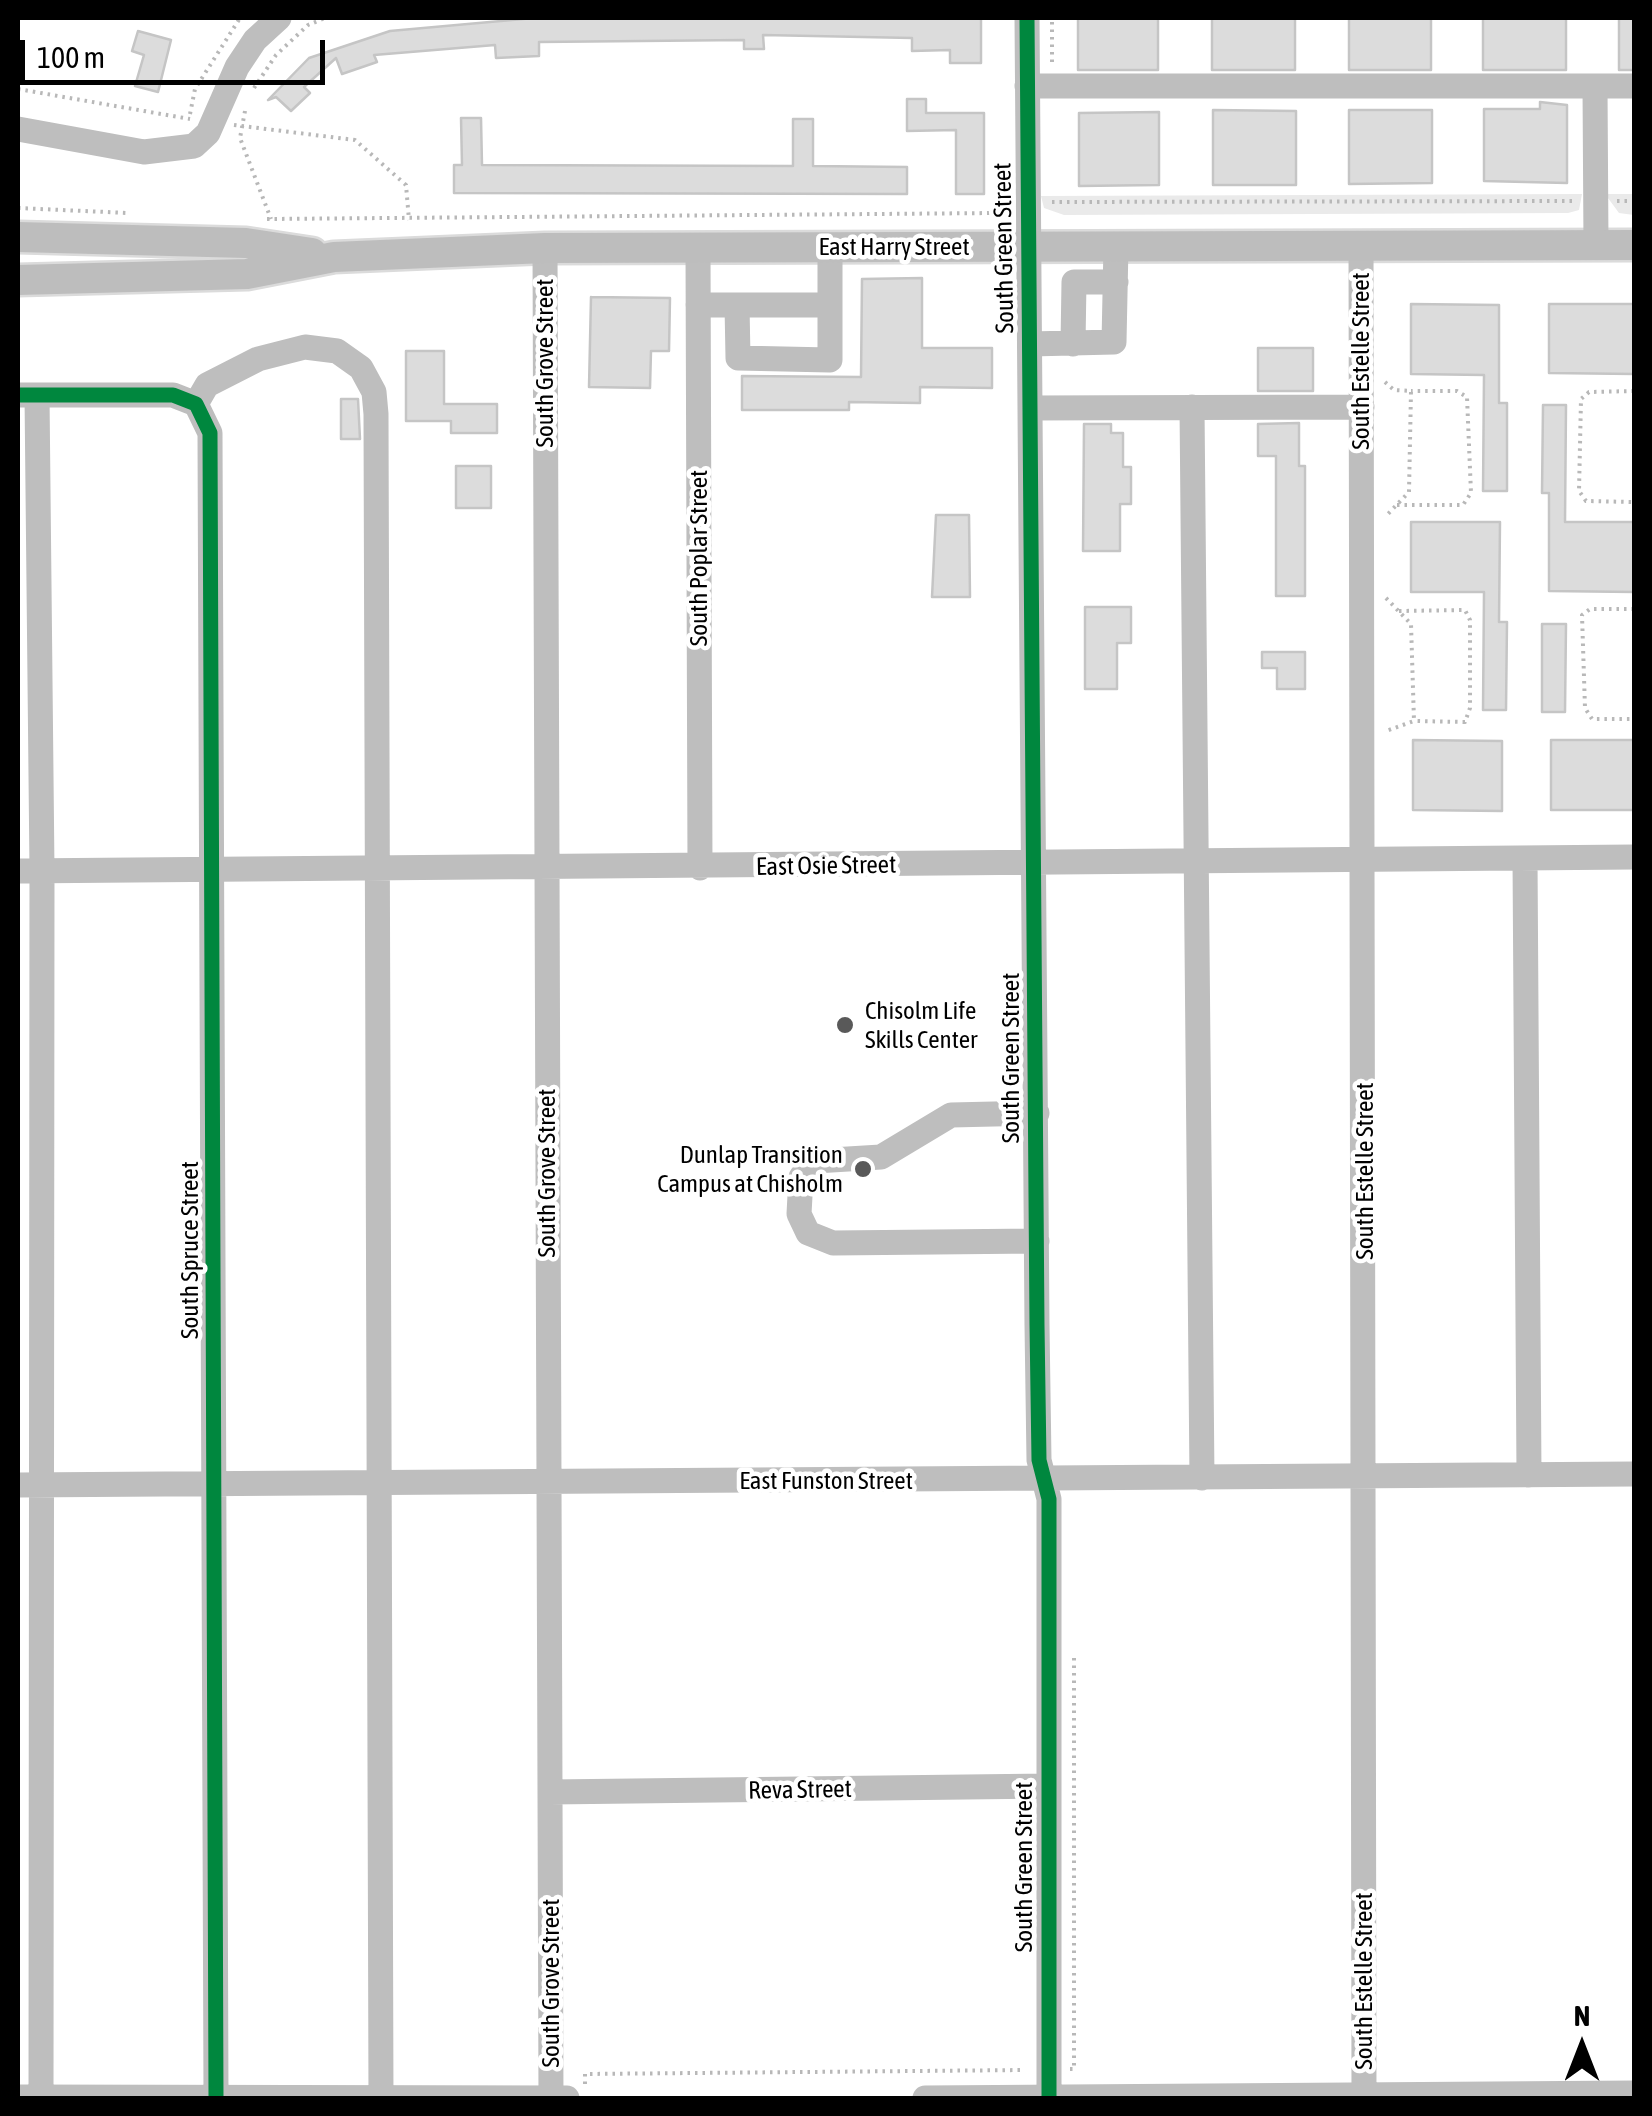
<!DOCTYPE html>
<html>
<head>
<meta charset="utf-8">
<style>
	body { margin:0 }
	#map { position:relative; width:1652px; height:2116px; overflow:hidden; background:#fff; font-family:"Asap Condensed",sans-serif }
	canvas { display:block }
	.frame { position:absolute; inset:0; border:20px solid #000; pointer-events:none }
	.north { position:absolute; left:1532px; top:1996px; width:100px; height:100px; -webkit-text-stroke:8px #fff; paint-order:stroke; rotate:0deg; font-size:28px; font-weight:700; line-height:40px; text-align:center; color:#000 }
	.north::after { content:''; display:block; margin:auto; width:35px; height:45px; background:#000; clip-path:polygon(50% 0,100% 100%,50% 72%,0 100%) }
	.scale { position:absolute; left:20px; top:40px; width:305px; height:45px; box-sizing:border-box; border:5px solid #000; border-top:0; padding-left:12px; font-size:30px; line-height:35px; white-space:nowrap; color:#000; -webkit-text-stroke:8px #fff; paint-order:stroke }
</style>
</head>
<body>
<div id="map">
<canvas width="1652" height="2116"></canvas>
<div class="frame"></div>
<div class="north">N</div>
<div class="scale">100 m</div>
</div>
<script>
const ctx = document.querySelector('canvas').getContext('2d');
ctx.lineJoin = 'round';
function paint(path, color) { ctx.fillStyle = color; ctx.fill(path, 'evenodd'); }
const toPath = rows => new Path2D(rows.map(r => 'M' + r).join(''));
function stroke(path, color, width, dash) { ctx.strokeStyle = color; ctx.lineWidth = width; ctx.lineCap = dash ? 'butt' : 'round'; ctx.setLineDash(dash || []); ctx.stroke(path); }
function label(font, color, halo, rows, align = 'center') {
  ctx.font = font + ' "Asap Condensed",sans-serif'; ctx.lineWidth = 9; ctx.setLineDash([]); ctx.textBaseline = 'middle'; ctx.strokeStyle = halo; ctx.fillStyle = color; for (const [text, x, y, turn = 0] of rows) {
    ctx.save(); ctx.translate(x, y); ctx.rotate((+turn || 0) * Math.PI / 180); ctx.textAlign = isNaN(turn) ? turn : align; if (halo) ctx.strokeText(text, 0, 0); ctx.fillText(text, 0, 0); ctx.restore();
  }
}
paint(toPath([
	[1582,194,1579,210,1568,213,1064,215,1044,208,1041,196],
	[1605,194,1634,194,1634,215,1619,213]
]), '#eaeaea');
const building = toPath([
	[534,18,981,18,981,63,950,63,950,50,912,51,912,38,763,35,764,49,744,49,744,40,539,42,539,56,496,58,495,45,374,55,377,62,342,74,336,58,304,87,310,93,291,111,276,97,268,100,309,58,390,31,534,18],
	[1078,18,1158,18,1158,70,1078,70,1078,18],
	[1212,18,1295,18,1295,70,1212,70,1212,18],
	[1349,18,1431,18,1431,70,1349,70,1349,18],
	[1483,18,1566,18,1566,70,1483,70,1483,18],
	[1619,18,1634,18,1634,70,1619,70,1619,18],
	[138,31,171,40,158,92,135,86,144,55,132,51,138,31],
	[907,99,926,99,926,113,984,113,984,194,956,194,956,130,907,131,907,99],
	[1540,102,1567,105,1567,183,1484,181,1484,109,1540,109,1540,102],
	[1213,110,1296,111,1296,185,1213,185,1213,110],
	[1349,110,1432,110,1432,183,1349,184,1349,110],
	[1159,112,1159,185,1079,186,1079,113,1159,112],
	[461,118,481,118,482,165,793,166,793,119,813,119,813,166,907,167,907,194,454,193,454,165,462,165,461,118],
	[922,278,922,348,992,348,992,388,920,387,920,403,849,402,849,410,742,410,742,376,861,377,862,279,922,278],
	[591,297,670,298,669,351,651,351,650,388,589,387,591,297],
	[1411,304,1499,305,1499,403,1507,403,1507,491,1483,491,1484,375,1411,374,1411,304],
	[1549,304,1634,304,1634,374,1549,373,1549,304],
	[1258,348,1313,348,1313,391,1258,391,1258,348],
	[406,351,444,351,444,404,497,404,497,433,451,433,451,421,406,421,406,351],
	[341,399,358,399,360,439,341,439,341,399],
	[1543,405,1566,405,1565,522,1634,522,1634,592,1549,591,1549,493,1542,493,1543,405],
	[1299,423,1299,466,1305,466,1305,596,1276,596,1276,456,1258,456,1258,424,1299,423],
	[1084,424,1111,424,1111,433,1123,433,1123,467,1131,467,1131,504,1120,504,1120,551,1083,551,1084,424],
	[456,466,491,466,491,508,456,508,456,466],
	[936,515,969,515,970,597,932,597,936,515],
	[1411,522,1500,522,1499,622,1507,622,1506,710,1483,710,1484,592,1411,592,1411,522],
	[1085,607,1131,607,1131,643,1117,643,1117,689,1085,689,1085,607],
	[1542,624,1566,624,1565,712,1542,712,1542,624],
	[1262,652,1305,652,1305,689,1277,689,1277,668,1262,668,1262,652],
	[1413,740,1502,741,1502,811,1413,810,1413,740],
	[1551,740,1634,740,1634,810,1551,810,1551,740]
]);
paint(building, '#dcdcdc');
stroke(building, '#c5c5c5', 2.5);
const major = toPath([
	[18,237,246,243,312,253],
	[18,280,247,274,334,257,545,248,1634,245]
]);
stroke(major, '#dbdbdb', 35);
stroke(toPath([
	[1052,62,1052,18],
	[254,88,276,55,308,25,325,18],
	[18,89,190,119],
	[245,111,240,138,271,219],
	[190,114,195,89,240,18],
	[234,125,355,140,406,185,409,220],
	[1617,201,1634,201],
	[1052,202,1572,201],
	[18,208,128,213],
	[267,219,997,213,998,202,1007,202],
	[1385,382,1394,390,1411,391,1409,492,1385,517],
	[1634,391,1589,392,1581,399,1579,491,1586,501,1634,502],
	[1397,505,1463,505,1471,493,1467,397,1457,391,1411,391],
	[1386,598,1411,624,1414,721,1386,731],
	[1634,609,1590,609,1582,615,1585,708,1592,719,1634,719],
	[1399,611,1465,610,1470,620,1470,708,1465,722,1414,721],
	[1070,2069,1074,2069,1074,1653],
	[585,2084,585,2074,1025,2070]
]), '#b8b8b8', 4, [2.5, 5]);
stroke(toPath([
	[1027,18,1037,1325,1039,1460,1049,1499,1049,2097],
	[1027,86,1634,86],
	[1595,87,1596,245],
	[18,129,144,152,194,146,208,133,237,67,255,40,279,18],
	[1361,244,1364,2098],
	[545,248,551,2098],
	[830,248,830,305],
	[698,249,700,868],
	[698,305,830,305,830,360,738,358,737,305],
	[1030,344,1114,342,1116,246],
	[1073,344,1074,282,1116,282],
	[18,395,173,395,196,404],
	[37,395,42,870,41,2098],
	[196,404,207,385,258,359,305,347,337,351,361,368,374,392,376,414,381,2098],
	[196,404,210,433,216,2098],
	[1192,407,1202,1478],
	[1031,408,1362,407],
	[1525,858,1529,1475],
	[18,871,1634,857],
	[1037,1113,951,1115,881,1157,815,1161,801,1177,799,1214,808,1233,833,1243,1037,1241],
	[18,1485,1634,1474],
	[550,1792,1049,1786],
	[18,2097,567,2098],
	[925,2098,1634,2093]
]), '#bebebe', 25);
stroke(major, '#bdbdbd', 30);
stroke(toPath([
	[1027,18,1037,1325,1039,1460,1049,1499,1049,2097],
	[18,395,173,395,196,404,210,433,216,2098]
]), '#00873e', 15);
for (const [x, y, r, color] of [
	[845,1025,10,"#595959"],
	[863,1169,10,"#595959"]
]) { const dot = new Path2D(); dot.arc(x, y, r, 0, 2 * Math.PI); ctx.fillStyle = color; ctx.fill(dot); stroke(dot, '#fff', 4); }
label('25px', '#000', '#fff', [
	["East Harry Street",894,247],
	["South Green Street",1004,248,-91],
	["South Estelle Street",1361,361,-90],
	["South Grove Street",545,363,-90],
	["South Poplar Street",699,558,-90],
	["East Osie Street",826,866,-1],
	["South Green Street",1011,1058,-90],
	["South Estelle Street",1365,1171,-90],
	["South Grove Street",547,1173,-90],
	["South Spruce Street",190,1250,-90],
	["East Funston Street",826,1481],
	["Reva Street",800,1790,-1],
	["South Green Street",1024,1867,-90],
	["South Estelle Street",1364,1981,-90],
	["South Grove Street",551,1983,-90]
]);
label('25px', '#000', '#fff', [
	["Chisolm Life",865,1011],
	["Skills Center",865,1040],
	["Dunlap Transition",843,1155,"right"],
	["Campus at Chisholm",843,1184,"right"]
], 'left');
</script>
</body>
</html>
